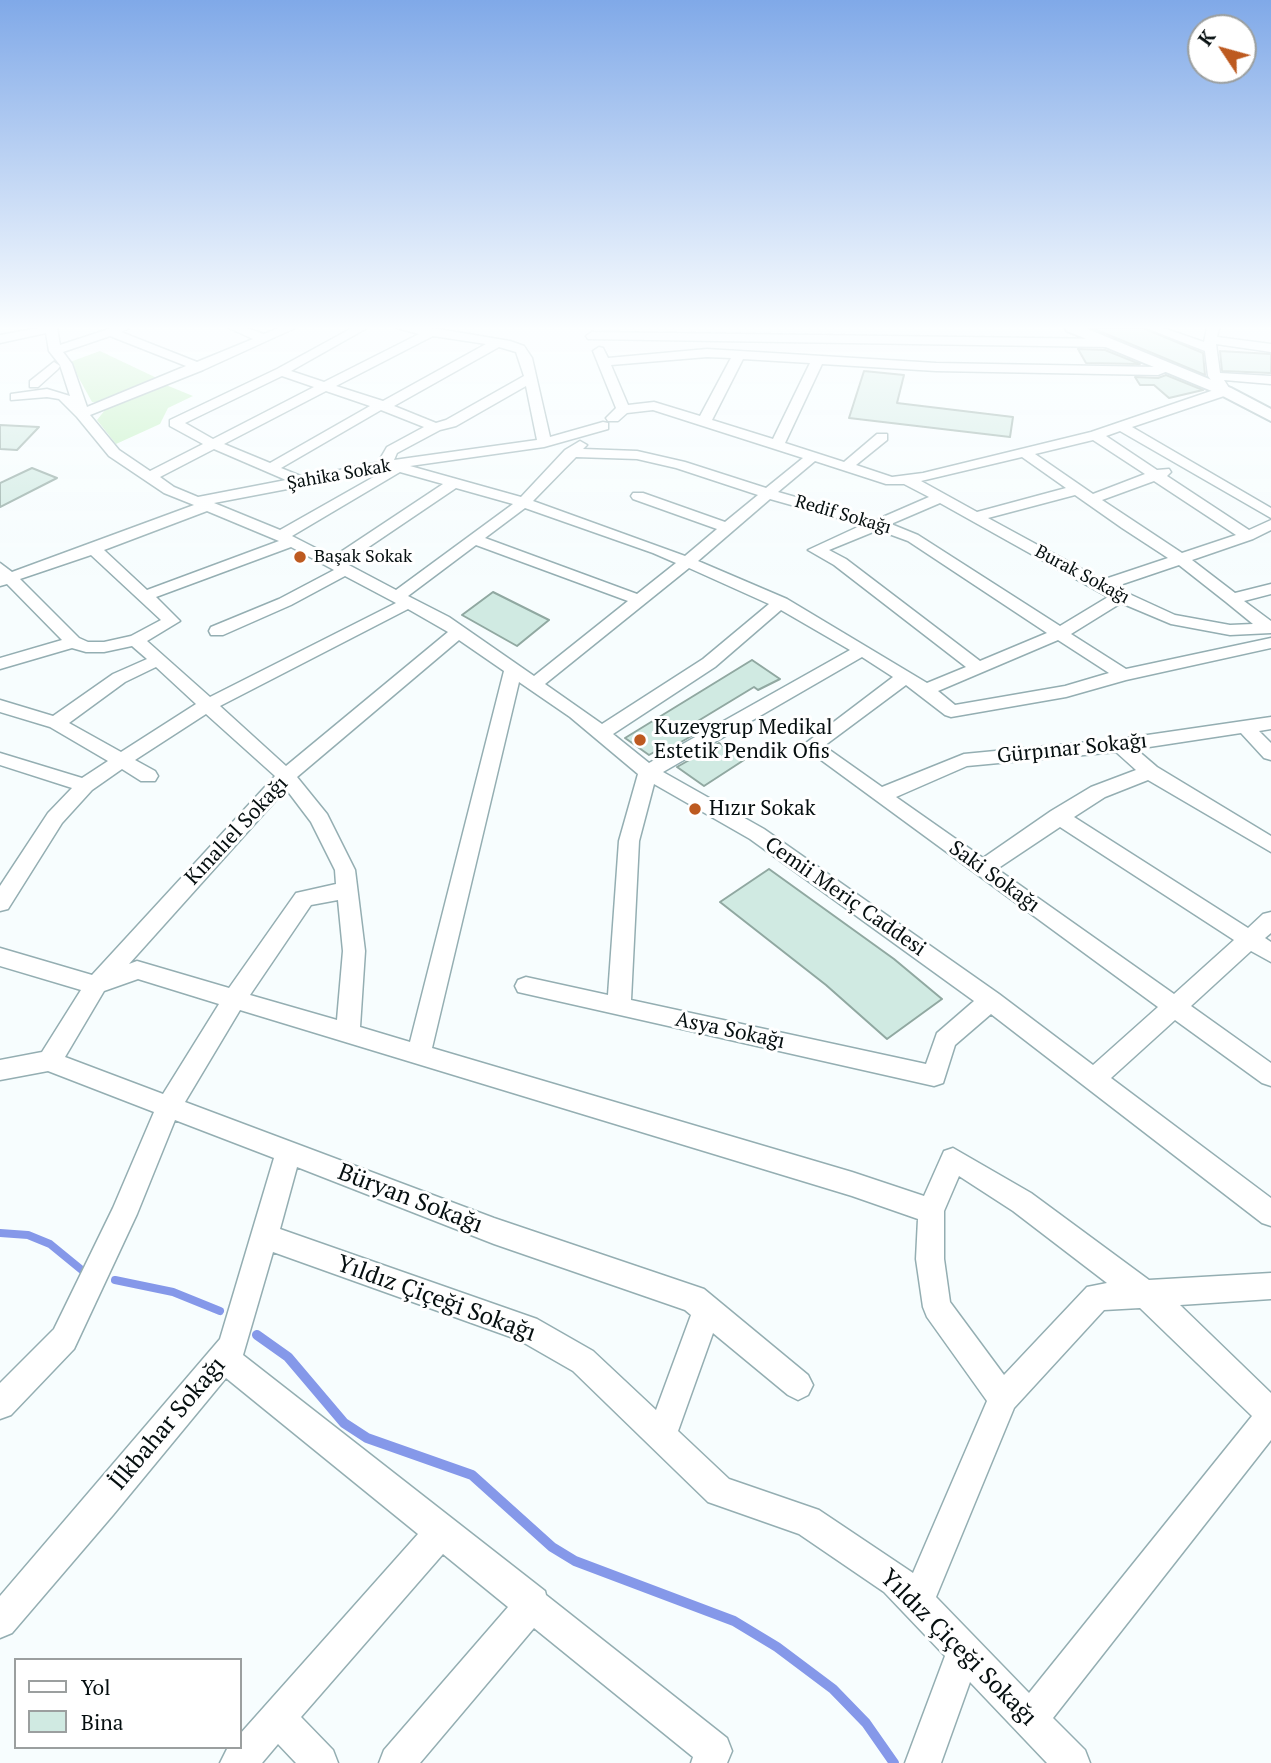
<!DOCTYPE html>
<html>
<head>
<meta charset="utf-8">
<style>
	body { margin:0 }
	#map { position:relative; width:1271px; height:1763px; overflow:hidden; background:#f7fdfe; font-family:"PT Serif",serif }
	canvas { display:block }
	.legend { position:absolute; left:14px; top:1658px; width:228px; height:91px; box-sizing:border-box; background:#fff; border:2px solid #9b9f9f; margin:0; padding:9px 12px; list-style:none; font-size:21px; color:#060f10 }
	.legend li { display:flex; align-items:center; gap:14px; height:35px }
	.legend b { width:35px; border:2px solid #9b9f9f }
	.north { position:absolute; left:1187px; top:14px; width:70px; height:70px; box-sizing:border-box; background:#fff; border:2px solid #9b9f9f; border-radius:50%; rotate:306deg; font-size:19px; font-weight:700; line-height:28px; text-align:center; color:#060f10 }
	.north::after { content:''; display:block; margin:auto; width:24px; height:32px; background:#bd5a20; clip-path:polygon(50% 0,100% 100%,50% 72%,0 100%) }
</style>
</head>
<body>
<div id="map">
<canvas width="1271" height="1763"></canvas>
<ul class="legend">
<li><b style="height:9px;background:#fff"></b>Yol</li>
<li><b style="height:19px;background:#d0eae2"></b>Bina</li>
</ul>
<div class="north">K</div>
</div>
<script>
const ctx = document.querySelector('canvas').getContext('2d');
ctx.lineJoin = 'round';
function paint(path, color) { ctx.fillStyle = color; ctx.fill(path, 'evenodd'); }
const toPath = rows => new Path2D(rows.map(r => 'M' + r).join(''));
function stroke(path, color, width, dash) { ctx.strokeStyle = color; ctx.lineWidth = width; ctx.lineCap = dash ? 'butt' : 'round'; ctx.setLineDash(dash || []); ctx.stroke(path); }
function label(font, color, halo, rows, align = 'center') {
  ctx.font = font + ' "PT Serif",serif'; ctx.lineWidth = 6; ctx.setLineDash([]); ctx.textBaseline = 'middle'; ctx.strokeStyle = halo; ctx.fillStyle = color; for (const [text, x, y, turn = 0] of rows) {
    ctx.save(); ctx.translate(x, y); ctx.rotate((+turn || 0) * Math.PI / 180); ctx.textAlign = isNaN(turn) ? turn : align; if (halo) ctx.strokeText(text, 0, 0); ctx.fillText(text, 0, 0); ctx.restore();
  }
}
paint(toPath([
	[100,351,159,379,99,402,92,402,70,362],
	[166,385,193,396,168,408,160,424,116,444,97,420,105,410]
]), '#bff0bd');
stroke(toPath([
	[0,1233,28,1235,50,1244,83,1271],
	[115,1280,173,1292,220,1311]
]), '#8598e9', 8);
stroke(toPath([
	[257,1335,288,1357,344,1423,367,1438,472,1475,552,1547,575,1561,734,1621,777,1647,833,1689,866,1723,894,1763]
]), '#8598e9', 10);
const building = toPath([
	[1092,328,1143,328,1203,353,1205,375,1092,328],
	[1078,349,1105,350,1140,364,1086,363,1078,349],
	[1220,351,1271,354,1271,373,1222,371,1220,351],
	[864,371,904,375,897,403,1013,417,1010,437,849,418,864,371],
	[1166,375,1203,390,1169,398,1154,385,1140,385,1135,377,1158,378,1166,375],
	[0,425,39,427,17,450,0,449,0,425],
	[32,468,57,478,0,507,0,483,32,468],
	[493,592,549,620,517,646,462,615,493,592],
	[752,660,780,679,758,690,754,687,693,724,702,730,660,754,656,751,649,755,625,738,752,660],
	[719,743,744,760,704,786,677,767,719,743],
	[769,869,894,959,942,999,887,1039,826,985,720,902,769,869]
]);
paint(building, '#d0eae2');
stroke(building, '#90a8a1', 2);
const minor = toPath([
	[39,328,57,328,60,345,112,328,129,328,121,332,197,362,253,339,229,328,246,328,264,334,279,328,295,328,203,370,90,415,119,450,150,471,203,444,170,426,170,420,277,369,352,328,367,328,291,371,324,382,419,334,397,328,432,328,510,341,524,346,532,358,550,437,603,422,608,423,608,429,544,447,410,466,521,497,565,450,580,441,587,445,583,449,637,451,685,462,766,488,803,458,653,410,627,413,618,421,608,421,606,418,616,408,593,351,599,347,603,348,608,358,707,349,936,363,1158,367,1169,364,1175,368,1158,375,936,371,822,364,785,443,844,462,877,434,887,434,887,440,856,465,892,477,923,473,1091,432,1217,389,1208,376,1205,351,1146,328,1163,328,1204,342,1207,328,1219,328,1217,337,1271,344,1271,352,1216,344,1220,373,1271,376,1271,384,1224,380,1231,391,1230,394,1132,427,1271,508,1271,518,1120,431,1106,436,1157,470,1169,469,1171,472,1167,476,1249,530,1271,520,1271,530,1253,539,1192,560,1235,593,1271,584,1271,594,1244,601,1271,621,1271,633,1230,635,1171,624,1121,603,1071,634,1126,669,1271,638,1271,648,1126,680,1066,697,951,717,945,715,906,685,824,746,882,787,964,754,1120,739,1271,717,1271,729,1259,731,1271,743,1271,760,1264,758,1241,733,1136,749,1157,767,1271,836,1271,852,1148,780,1105,797,1074,817,1248,928,1263,914,1271,912,1271,933,1265,938,1271,942,1271,962,1251,951,1191,1006,1271,1063,1271,1086,1262,1083,1175,1020,1111,1078,1271,1198,1271,1226,1262,1223,991,1014,955,1045,943,1083,934,1086,518,992,515,986,518,980,526,977,608,995,619,841,638,774,570,717,519,682,432,1048,852,1172,924,1196,944,1151,953,1148,1031,1193,1149,1280,1271,1273,1271,1299,1180,1305,1271,1393,1271,1440,1053,1718,1085,1750,1090,1763,1047,1763,970,1682,941,1763,905,1763,945,1656,884,1592,799,1534,708,1502,573,1371,519,1340,273,1252,243,1355,545,1591,546,1595,727,1738,732,1751,727,1763,691,1763,693,1757,534,1628,420,1763,379,1763,384,1750,508,1607,443,1554,301,1717,333,1750,338,1763,296,1763,278,1744,262,1763,220,1763,228,1747,240,1747,240,1734,418,1534,226,1378,113,1515,12,1633,0,1638,0,1596,220,1339,274,1158,175,1120,137,1214,74,1349,11,1415,0,1419,0,1383,54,1329,113,1208,154,1112,48,1071,0,1080,0,1060,42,1052,81,990,0,966,0,948,92,975,275,776,206,714,135,760,155,771,158,776,155,781,141,781,122,769,92,790,62,823,8,909,0,911,0,886,48,813,72,788,0,765,0,753,82,778,108,761,50,727,0,712,0,700,53,716,113,674,147,659,132,646,104,652,86,652,72,648,0,669,0,658,62,640,7,584,0,586,0,563,12,572,194,505,164,493,109,456,77,417,59,399,47,397,11,400,11,394,47,389,70,396,60,365,49,351,46,333,0,343,0,335,39,328],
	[110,336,186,366,87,407,72,364,63,352,110,336],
	[433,336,486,344,383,401,336,386,433,336],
	[499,347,516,352,524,376,446,420,436,423,394,406,499,347],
	[707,357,731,358,700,416,654,402,628,405,611,365,707,357],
	[743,359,810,363,773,439,712,420,743,359],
	[282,376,314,387,213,439,185,423,282,376],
	[526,386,537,440,394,460,397,453,440,430,456,426,526,386],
	[326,391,370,406,270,463,224,444,326,391],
	[381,410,424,427,387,447,380,459,381,462,303,477,281,468,381,410],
	[1093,440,1145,474,1093,494,1035,454,1093,440],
	[214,449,286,480,198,497,174,487,160,477,214,449],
	[576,457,637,459,676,468,758,495,725,522,643,493,633,493,631,496,633,499,717,529,685,556,533,501,576,457],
	[1022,457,1066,488,977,512,921,481,1022,457],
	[815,461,886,484,904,484,929,497,876,520,778,492,815,461],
	[386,470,280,530,214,503,303,486,386,470],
	[400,472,443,484,333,557,292,536,400,472],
	[1154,481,1236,535,1182,553,1102,500,1154,481],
	[456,488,513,504,396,590,345,563,456,488],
	[1075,495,1122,528,1168,558,1102,580,988,518,1075,495],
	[770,499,862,525,808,550,834,565,966,667,927,683,787,599,698,561,770,499],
	[940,503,1108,597,1060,626,918,535,891,524,940,503],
	[525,508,653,553,676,563,637,594,485,538,525,508],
	[207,511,279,541,147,590,104,550,207,511],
	[878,530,908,541,1047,633,980,661,846,559,829,550,878,530],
	[476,545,628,601,534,676,449,617,408,596,476,545],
	[291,547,334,570,279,599,211,627,209,631,211,635,223,635,291,605,345,576,396,603,210,697,147,641,180,621,156,597,291,547],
	[91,555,161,620,131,636,104,642,88,642,79,638,20,579,91,555],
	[1179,565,1226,602,1253,624,1230,625,1175,615,1114,587,1179,565],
	[689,568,769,604,703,659,602,724,545,684,689,568],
	[408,609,448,632,286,766,220,706,408,609],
	[781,610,850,650,649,763,613,734,715,667,781,610],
	[459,640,504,671,410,1042,360,1027,365,951,355,870,327,814,297,777,459,640],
	[1058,640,1109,673,1065,686,955,705,938,691,1058,640],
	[862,657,893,677,802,746,1158,1007,1093,1065,999,994,764,829,663,772,862,657],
	[156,667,196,704,121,752,69,723,125,682,156,667],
	[1116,752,1136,770,1091,787,1051,811,983,858,896,797,967,766,1116,752],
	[654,784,750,839,974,1001,937,1033,926,1064,631,1000,639,841,654,784],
	[286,789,311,822,335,870,336,884,296,893,229,988,137,961,129,964,286,789],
	[1060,827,1234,940,1174,994,997,869,1060,827],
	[338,900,343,951,337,1020,250,995,311,905,338,900],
	[138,979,219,1004,163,1094,65,1057,104,991,138,979],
	[240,1010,852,1196,918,1219,916,1259,923,1307,927,1317,987,1401,913,1573,819,1510,729,1479,678,1431,713,1333,788,1395,798,1400,808,1395,813,1385,808,1375,704,1289,494,1218,185,1102,240,1010],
	[297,1167,494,1244,685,1310,691,1315,656,1410,593,1351,537,1319,280,1229,297,1167],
	[959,1176,1013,1211,1107,1283,1087,1287,1004,1375,950,1302,944,1259,944,1211,959,1176],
	[1140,1308,1252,1416,1029,1693,936,1597,1014,1408,1104,1310,1140,1308],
	[592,332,1109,339,1115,343,1109,347,588,339,586,336,592,332],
	[54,362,60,366,58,369,38,387,30,387,30,381,54,362]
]);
const major = toPath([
	[1065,328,1085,328,1231,388,1271,409,1271,421,1219,394,1067,331,1065,328]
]);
stroke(minor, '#94aeb2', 3);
stroke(major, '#94aeb2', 4);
paint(minor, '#fff');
paint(major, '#fff');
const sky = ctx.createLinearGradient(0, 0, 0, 575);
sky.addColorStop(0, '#80a9e8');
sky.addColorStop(0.57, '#fbfeff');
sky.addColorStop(1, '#fbfeff00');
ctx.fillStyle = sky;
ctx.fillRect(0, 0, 1271, 575);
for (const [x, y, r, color] of [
	[300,557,7,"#bd5a20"],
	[640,740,7,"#bd5a20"],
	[695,809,7,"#bd5a20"]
]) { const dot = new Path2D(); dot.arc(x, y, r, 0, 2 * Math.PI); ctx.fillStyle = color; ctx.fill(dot); stroke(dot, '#fff', 2.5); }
label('18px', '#060f10', '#fff', [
	["Şahika Sokak",339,475,-10],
	["Redif Sokağı",843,515,16],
	["Burak Sokağı",1082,575,28]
]);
label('18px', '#060f10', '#fff', [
	["Başak Sokak",314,557]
], 'left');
label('21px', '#060f10', '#fff', [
	["Kuzeygrup Medikal",654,728],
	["Estetik Pendik Ofis",654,752],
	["Hızır Sokak",709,809]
], 'left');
label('21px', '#060f10', '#fff', [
	["Gürpınar Sokağı",1072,749,-6],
	["Kınalıel Sokağı",237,831,-47],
	["Saki Sokağı",994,877,36],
	["Cemii Meriç Caddesi",845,897,35],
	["Asya Sokağı",730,1031,12]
]);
label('24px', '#060f10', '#fff', [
	["Büryan Sokağı",410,1199,21],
	["Yıldız Çiçeği Sokağı",436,1299,20],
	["İlkbahar Sokağı",168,1424,-50],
	["Yıldız Çiçeği Sokağı",958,1648,45]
]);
</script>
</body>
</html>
